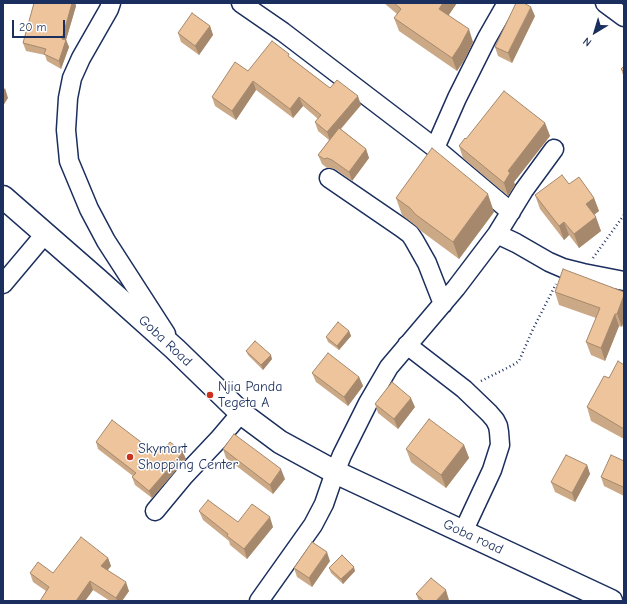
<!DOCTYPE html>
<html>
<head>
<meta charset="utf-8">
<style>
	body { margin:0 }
	#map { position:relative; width:627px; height:604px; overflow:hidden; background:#fff; font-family:"Comic Neue",sans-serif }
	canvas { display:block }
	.frame { position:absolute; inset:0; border:4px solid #1b2f5e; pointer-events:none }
	.north { position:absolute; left:575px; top:12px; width:40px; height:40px; -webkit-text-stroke:3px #fff; paint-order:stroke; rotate:218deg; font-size:11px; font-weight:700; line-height:16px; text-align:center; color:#1b2f5e }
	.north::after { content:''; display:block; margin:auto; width:14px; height:18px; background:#1b2f5e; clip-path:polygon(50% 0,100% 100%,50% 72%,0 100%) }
	.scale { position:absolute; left:12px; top:20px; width:53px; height:18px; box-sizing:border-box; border:2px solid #1b2f5e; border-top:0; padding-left:5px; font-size:12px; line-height:14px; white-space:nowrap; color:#1b2f5e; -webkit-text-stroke:3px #fff; paint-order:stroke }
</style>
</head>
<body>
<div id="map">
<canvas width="627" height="604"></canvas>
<div class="frame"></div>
<div class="north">N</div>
<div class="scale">20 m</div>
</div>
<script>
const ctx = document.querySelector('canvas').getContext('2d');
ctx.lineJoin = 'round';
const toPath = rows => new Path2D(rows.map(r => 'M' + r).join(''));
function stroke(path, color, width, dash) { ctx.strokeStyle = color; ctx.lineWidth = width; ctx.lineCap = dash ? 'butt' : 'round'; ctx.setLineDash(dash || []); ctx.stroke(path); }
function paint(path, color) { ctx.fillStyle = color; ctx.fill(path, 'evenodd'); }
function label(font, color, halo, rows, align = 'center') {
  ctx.font = font + ' "Comic Neue",sans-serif'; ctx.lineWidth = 3; ctx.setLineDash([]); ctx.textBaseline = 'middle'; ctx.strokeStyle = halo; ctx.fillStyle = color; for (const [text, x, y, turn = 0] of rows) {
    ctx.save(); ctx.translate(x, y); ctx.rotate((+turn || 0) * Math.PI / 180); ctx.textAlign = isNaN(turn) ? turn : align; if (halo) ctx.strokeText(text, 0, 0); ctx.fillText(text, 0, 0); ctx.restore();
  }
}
const minor = toPath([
	[111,3,109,9,81,58,72,78,68,98,66,130,69,161,89,209,106,241,166,334],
	[241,3,283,32,435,148,511,212],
	[605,3,624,17],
	[435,148,457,98,487,38,507,3],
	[329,178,402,228,410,234,414,240,427,263,443,304],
	[497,234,516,243,549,262,563,268,583,273,624,281],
	[3,284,45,234],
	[407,345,464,389,489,413,495,420,498,426,499,432,500,445,492,470,463,532],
	[155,511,184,476,218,440,241,413],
	[259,601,313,525,324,504,335,472,342,455,368,403,389,367,456,288,497,234,524,190,554,149]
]);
const secondary = toPath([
	[3,197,98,280,175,349,241,413,280,442,335,472,611,601]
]);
stroke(minor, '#1b2f5e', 21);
stroke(secondary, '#1b2f5e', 25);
stroke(toPath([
	[593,258,624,215],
	[481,381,513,365,519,361,533,329,556,284]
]), '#1b2f5e', 2.5, [1, 3]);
stroke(minor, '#fff', 18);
stroke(secondary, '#fff', 22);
paint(toPath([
	[34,3,75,3,76,6,66,40,69,47,61,69,47,61,45,55,26,51,23,43],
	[384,3,457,3,448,16,473,42,465,59,457,71,399,31,394,18,397,14],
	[535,16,512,63,498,56,495,47],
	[210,26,213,35,199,55,181,42,178,33],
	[290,57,330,88,361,105,341,129,366,149,369,158,352,181,335,169,330,168,327,168,322,164,318,155,329,140,318,131,315,122,318,119,303,106,293,118,256,90,236,120,215,106,212,97,248,71],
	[624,66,624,78,621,69],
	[545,123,550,136,514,182,515,185,508,196,463,158,459,146,466,139],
	[569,184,594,198,599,211,594,215,601,231,579,248,569,235,564,240,540,209,535,195],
	[396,198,494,212,459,259,421,231,416,226,402,215],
	[555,292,624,292,624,320,622,327,619,326,605,361,591,355,586,342,596,318,559,305],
	[349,331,351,336,339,350,328,342,326,337],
	[246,351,272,359,263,370,248,355],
	[624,365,624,439,591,421,587,407],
	[312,373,359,377,363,386,348,406,316,382],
	[375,404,415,407,398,429,378,413],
	[96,442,154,452,163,451,186,459,152,498,135,485,132,477,133,476,98,449],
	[464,445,469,458,446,488,411,462,406,449],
	[223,449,285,479,273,494,226,458],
	[624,461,624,496,604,486,601,477],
	[587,465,590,474,575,502,555,492,551,482],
	[199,511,238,522,273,527,247,559,230,545,229,541,203,520],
	[108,558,111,566,107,570,129,591,122,601,110,601,93,590,85,601,40,601,46,591,33,582,30,573,53,573],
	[330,561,312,587,297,577,294,568],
	[329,568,355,571,343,584,331,573],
	[416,594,449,600,448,601,419,601]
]), '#cca986');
paint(toPath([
	[72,3,75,3,76,6,66,40,69,47,61,69,59,61,62,39],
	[443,3,457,3,444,22,439,9],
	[531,7,535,16,512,63,508,53],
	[210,26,213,35,199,55,195,46],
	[469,29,473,42,465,59,457,71,452,58],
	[253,81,256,90,236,120,232,111],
	[5,88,8,98,3,106,3,91],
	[358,96,361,105,330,141,327,132],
	[299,97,303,106,293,118,290,109],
	[545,123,550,136,514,182,515,185,508,196,504,183,508,171],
	[366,149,369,158,352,181,349,172],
	[488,194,494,212,459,259,453,242],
	[594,198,599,211,591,217,586,204],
	[596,217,601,231,579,248,574,234],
	[564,222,569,235,564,240,559,226],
	[624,295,624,320,622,327,617,314],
	[615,314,619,326,605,361,601,348],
	[349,331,351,336,339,350,337,346],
	[271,355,272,359,263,370,261,365],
	[359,377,363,386,348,406,344,397],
	[411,398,415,407,398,429,394,419],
	[464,445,469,458,446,488,441,475],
	[183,452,186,459,152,498,149,491],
	[587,465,590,474,575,502,572,493],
	[281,469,285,479,273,494,270,485],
	[270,517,273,527,247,559,244,549],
	[327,552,330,561,312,587,309,578],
	[108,558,111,566,104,575,101,566],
	[354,567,355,571,343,584,341,579],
	[90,581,93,590,85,601,76,601],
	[126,582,129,591,122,601,117,601,116,598],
	[446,590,449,600,448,601,436,601]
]), '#a6896d');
const building = toPath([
	[34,3,72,3,62,39,66,40,59,61,44,54,46,49,23,43,34,3],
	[394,3,443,3,439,9,469,29,460,46,452,58,394,18,401,9,394,3],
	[516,3,524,3,531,7,508,53,495,47,516,3],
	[192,13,210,26,195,46,178,33,192,13],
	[272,41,289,54,288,56,330,88,337,80,358,96,327,132,315,122,321,115,299,97,290,109,253,81,232,111,212,97,235,62,248,71,272,41],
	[624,66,624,72,621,69,624,66],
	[504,91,545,123,508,171,510,173,504,183,459,146,465,138,466,139,504,91],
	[339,128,366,149,349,172,332,160,327,158,324,159,318,155,339,128],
	[432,148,488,194,453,242,415,214,410,208,396,198,432,148],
	[562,175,569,184,579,177,594,198,586,204,596,217,574,234,564,222,559,226,535,195,562,175],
	[563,269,624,292,624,295,617,314,615,314,601,348,586,342,600,308,555,292,563,269],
	[338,322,349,331,337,346,326,337,338,322],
	[255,341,271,355,261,365,246,351,255,341],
	[328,353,359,377,344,397,312,373,328,353],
	[618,361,624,365,624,429,587,407,604,376,609,378,618,361],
	[392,382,411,398,394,419,375,404,392,382],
	[429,419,464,445,441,475,406,449,429,419],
	[112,420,154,452,158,447,163,451,170,442,183,452,149,491,132,477,136,473,96,442,112,420],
	[234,434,281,469,270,485,223,449,234,434],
	[566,455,587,465,572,493,551,482,566,455],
	[611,455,624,461,624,485,623,487,601,477,611,455],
	[208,500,238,522,252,504,270,517,244,549,227,536,228,534,199,511,208,500],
	[81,537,108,558,101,566,126,582,116,598,90,581,76,601,40,601,49,587,30,573,38,562,53,573,81,537],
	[312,542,327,552,309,578,294,568,312,542],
	[342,555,354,567,341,579,329,568,342,555],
	[431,578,446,590,436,601,424,601,416,594,431,578]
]);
paint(building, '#edc49c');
stroke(building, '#a6896d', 1);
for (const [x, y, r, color] of [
	[210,395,4,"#c8321e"],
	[130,457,4,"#c8321e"]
]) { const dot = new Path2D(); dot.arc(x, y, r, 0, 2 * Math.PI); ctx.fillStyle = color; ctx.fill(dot); stroke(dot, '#fff', 1.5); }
label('14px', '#1b2f5e', '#fff', [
	["Goba Road",165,341,43],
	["Goba road",473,537,25]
]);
label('14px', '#1b2f5e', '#fff', [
	["Njia Panda",218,387],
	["Tegeta A",218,403],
	["Skymart",138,449],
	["Shopping Center",138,465]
], 'left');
</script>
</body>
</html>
